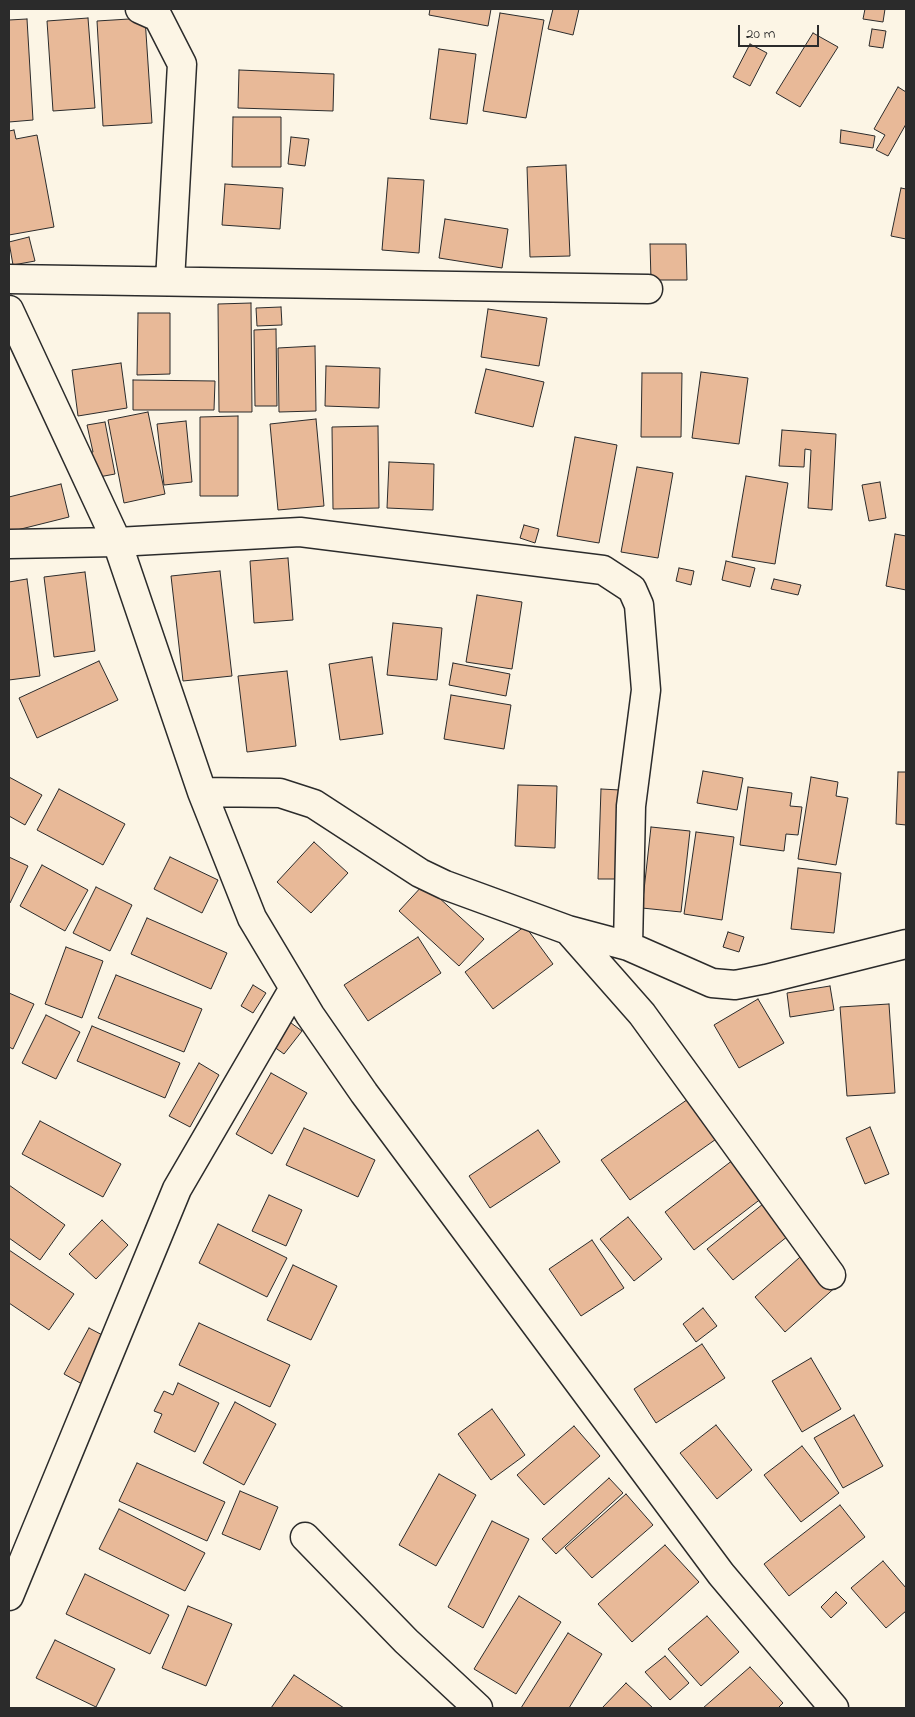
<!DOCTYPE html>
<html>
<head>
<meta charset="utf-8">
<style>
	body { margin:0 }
	#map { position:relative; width:915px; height:1717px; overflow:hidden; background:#fcf5e5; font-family:"Indie Flower",sans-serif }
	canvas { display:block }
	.frame { position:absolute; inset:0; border:10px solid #2b2b2b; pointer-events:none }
	.scale { position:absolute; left:738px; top:25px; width:81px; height:22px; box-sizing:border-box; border:2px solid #2b2b2b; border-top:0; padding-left:6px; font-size:15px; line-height:18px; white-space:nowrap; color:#2b2b2b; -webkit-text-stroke:4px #fcf5e5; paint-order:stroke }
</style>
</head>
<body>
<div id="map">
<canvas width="915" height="1717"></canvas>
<div class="frame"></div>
<div class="scale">20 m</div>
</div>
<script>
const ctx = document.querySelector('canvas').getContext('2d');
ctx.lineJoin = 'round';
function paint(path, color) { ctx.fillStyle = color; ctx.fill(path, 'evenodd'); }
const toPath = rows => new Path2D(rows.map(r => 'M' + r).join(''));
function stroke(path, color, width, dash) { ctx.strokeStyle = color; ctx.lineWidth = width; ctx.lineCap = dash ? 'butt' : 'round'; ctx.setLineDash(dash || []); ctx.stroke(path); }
const building = toPath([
	[430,9,491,9,488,26,429,15,430,9],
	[553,9,579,9,573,35,548,29,553,9],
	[865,9,885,9,883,22,863,19,865,9],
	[500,13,544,20,526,118,483,111,500,13],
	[88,18,95,108,53,111,47,21,88,18],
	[145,18,152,123,103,126,97,21,145,18],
	[27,19,33,120,9,122,9,20,27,19],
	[872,29,886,31,883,48,869,46,872,29],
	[813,33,838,47,800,107,776,93,813,33],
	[750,44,767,53,750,86,733,77,750,44],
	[439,49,476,54,467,124,430,119,439,49],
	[239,70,334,74,333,111,238,108,239,70],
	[898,87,906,92,906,124,888,156,876,150,885,135,874,129,898,87],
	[233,117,281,117,281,167,232,167,233,117],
	[14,130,16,139,37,135,54,227,9,235,9,131,14,130],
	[841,130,875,136,873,148,840,143,841,130],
	[291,137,309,139,305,166,288,164,291,137],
	[566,165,570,256,530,257,527,167,566,165],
	[388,178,424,180,419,253,382,250,388,178],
	[225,184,283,188,280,229,222,225,225,184],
	[901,188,906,189,906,239,891,236,901,188],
	[445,219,508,229,502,268,439,258,445,219],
	[29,237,35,261,13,265,9,242,29,237],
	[650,244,686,244,687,280,651,280,650,244],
	[251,303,252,412,219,412,218,304,251,303],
	[281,307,282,325,257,326,256,308,281,307],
	[488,309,547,318,539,366,481,357,488,309],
	[138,313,170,313,170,374,137,375,138,313],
	[276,329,277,406,255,406,254,330,276,329],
	[315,346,316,411,279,412,278,348,315,346],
	[121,363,127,408,78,416,72,370,121,363],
	[326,366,380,368,379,408,325,406,326,366],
	[486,369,544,382,533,427,475,413,486,369],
	[701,372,748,378,739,444,692,438,701,372],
	[642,373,682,373,681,437,641,437,642,373],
	[133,380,215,381,214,410,133,410,133,380],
	[148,412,165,494,124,503,108,420,148,412],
	[238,416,238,496,200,496,200,417,238,416],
	[316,419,324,506,278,510,270,424,316,419],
	[186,421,192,482,164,485,157,424,186,421],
	[105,422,115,474,88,479,84,454,93,452,87,425,105,422],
	[378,426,379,508,333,509,332,427,378,426],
	[782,430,836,434,832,510,808,508,811,450,805,449,804,467,779,466,782,430],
	[575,437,617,445,599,543,557,536,575,437],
	[389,462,434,464,433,510,387,508,389,462],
	[637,467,673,473,658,558,621,552,637,467],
	[746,476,788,483,775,564,732,557,746,476],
	[880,482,886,518,869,521,862,485,880,482],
	[61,484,69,517,9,532,9,497,61,484],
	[524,525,539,529,535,543,520,538,524,525],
	[895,534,906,536,906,590,886,586,895,534],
	[288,558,293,620,254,623,250,561,288,558],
	[726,561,755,568,750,587,722,580,726,561],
	[679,568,694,571,691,585,676,581,679,568],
	[220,571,232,676,183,681,171,576,220,571],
	[85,572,95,651,54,657,44,577,85,572],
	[27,579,40,676,9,680,9,582,27,579],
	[774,579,801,585,798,595,771,589,774,579],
	[477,595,522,602,512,669,466,662,477,595],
	[393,623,442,628,437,680,387,675,393,623],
	[372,657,383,734,340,740,329,664,372,657],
	[99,661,118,700,37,738,19,698,99,661],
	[453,663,510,674,506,696,449,685,453,663],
	[287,671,296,746,247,752,238,676,287,671],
	[451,695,511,705,504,749,444,739,451,695],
	[703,771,743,778,737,810,697,803,703,771],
	[898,772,906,772,906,825,896,824,898,772],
	[9,777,42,795,25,825,9,816,9,777],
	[811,777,838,782,836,796,848,798,836,865,798,859,811,777],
	[518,785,557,786,555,848,515,846,518,785],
	[748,787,792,793,790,806,802,807,798,835,786,834,784,851,740,845,748,787],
	[59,789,125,824,103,865,37,830,59,789],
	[601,789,620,790,617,879,598,879,601,789],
	[651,827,690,831,681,912,642,908,651,827],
	[696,832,734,837,722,920,684,914,696,832],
	[314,842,348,873,311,913,277,882,314,842],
	[9,857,28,866,10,903,9,902,9,857],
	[170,857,218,880,202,913,154,889,170,857],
	[42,865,88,890,65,931,20,906,42,865],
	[798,868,841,873,834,933,791,929,798,868],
	[424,884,484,939,459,966,399,911,424,884],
	[96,887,132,905,110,951,73,933,96,887],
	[147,918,227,953,211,989,131,954,147,918],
	[525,926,553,964,493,1009,465,972,525,926],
	[728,932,744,937,739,952,723,947,728,932],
	[418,937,441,973,368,1021,344,985,418,937],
	[66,947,103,961,82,1018,45,1004,66,947],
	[116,975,202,1009,184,1052,98,1018,116,975],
	[253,985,266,993,253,1013,241,1006,253,985],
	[830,986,834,1010,790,1017,787,993,830,986],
	[9,993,34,1004,13,1049,9,1047,9,993],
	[758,999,784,1043,739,1068,714,1025,758,999],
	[889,1004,895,1093,847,1096,840,1007,889,1004],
	[46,1015,80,1032,56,1079,22,1063,46,1015],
	[287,1020,302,1031,284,1054,270,1044,287,1020],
	[92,1026,180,1063,165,1098,77,1061,92,1026],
	[199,1063,219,1075,190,1127,169,1116,199,1063],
	[271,1073,307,1093,272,1154,236,1134,271,1073],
	[691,1097,719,1137,630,1200,601,1160,691,1097],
	[40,1121,121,1164,103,1197,22,1154,40,1121],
	[870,1127,889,1174,865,1184,846,1138,870,1127],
	[304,1128,375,1160,358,1197,286,1165,304,1128],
	[538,1130,560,1162,490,1208,469,1176,538,1130],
	[733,1160,762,1198,694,1250,665,1212,733,1160],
	[9,1185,65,1225,40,1260,9,1238,9,1185],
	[269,1195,302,1210,286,1246,252,1231,269,1195],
	[763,1204,788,1236,733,1280,707,1249,763,1204],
	[628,1217,662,1259,634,1281,600,1239,628,1217],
	[102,1220,128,1245,96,1279,69,1254,102,1220],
	[218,1224,287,1258,267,1297,199,1263,218,1224],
	[592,1240,624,1288,581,1316,549,1269,592,1240],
	[9,1250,74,1294,49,1330,9,1303,9,1250],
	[808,1250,838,1285,785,1332,755,1297,808,1250],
	[293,1265,337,1286,311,1340,267,1320,293,1265],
	[703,1308,717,1326,696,1342,683,1324,703,1308],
	[199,1323,290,1365,270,1407,179,1365,199,1323],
	[89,1328,108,1338,82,1384,64,1374,89,1328],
	[702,1344,725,1378,656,1423,634,1389,702,1344],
	[811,1358,841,1409,802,1432,772,1381,811,1358],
	[178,1383,219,1403,195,1452,154,1432,162,1414,154,1411,164,1391,173,1395,178,1383],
	[235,1402,276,1424,244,1485,203,1463,235,1402],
	[492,1409,525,1455,491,1480,458,1434,492,1409],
	[854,1415,883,1466,843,1488,814,1438,854,1415],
	[716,1425,752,1470,717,1499,680,1453,716,1425],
	[574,1426,600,1456,544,1505,517,1475,574,1426],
	[802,1446,839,1493,801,1522,764,1475,802,1446],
	[137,1463,225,1502,207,1541,119,1501,137,1463],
	[439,1474,476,1495,436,1566,399,1545,439,1474],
	[609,1478,623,1493,556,1554,542,1539,609,1478],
	[240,1491,278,1507,260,1550,222,1534,240,1491],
	[626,1494,653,1525,592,1578,565,1548,626,1494],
	[840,1505,865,1537,789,1596,764,1564,840,1505],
	[119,1509,205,1553,185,1591,99,1549,119,1509],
	[492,1521,529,1539,483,1628,448,1607,492,1521],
	[665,1545,699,1582,632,1642,598,1604,665,1545],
	[883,1561,906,1588,906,1611,886,1628,851,1588,883,1561],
	[85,1574,169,1615,150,1654,66,1614,85,1574],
	[836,1592,847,1603,831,1618,821,1607,836,1592],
	[519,1596,561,1622,516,1694,474,1669,519,1596],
	[188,1606,232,1624,206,1686,162,1668,188,1606],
	[707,1616,739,1652,701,1686,668,1649,707,1616],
	[568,1633,602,1654,569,1708,521,1708,568,1633],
	[55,1640,115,1669,96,1707,36,1678,55,1640],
	[665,1656,689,1683,670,1700,645,1672,665,1656],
	[750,1667,783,1703,778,1708,703,1708,750,1667],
	[294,1675,344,1708,271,1708,294,1675],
	[626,1683,653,1708,602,1708,626,1683]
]);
paint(building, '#e8b998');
stroke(building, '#2b2b2b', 1);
const minor = toPath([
	[140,9,158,17,182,64,170,281],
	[9,279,648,289],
	[9,310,117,542,202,792,252,918,310,1015,364,1093,721,1574,834,1708],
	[9,544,117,542,300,532,603,570,632,589,639,605,646,690,631,806,628,946],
	[202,792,280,793,314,804,420,873,445,885,568,930,628,946,712,983,735,985,766,979,906,944],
	[568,930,642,1014,831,1275],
	[305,1537,406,1641,478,1708],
	[9,1596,177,1189,294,988]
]);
stroke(minor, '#2b2b2b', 31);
stroke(minor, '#fcf5e5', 28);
</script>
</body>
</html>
